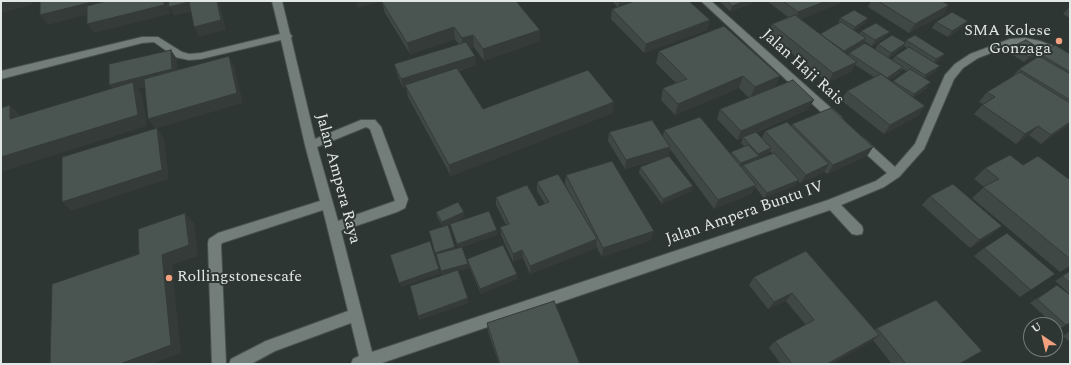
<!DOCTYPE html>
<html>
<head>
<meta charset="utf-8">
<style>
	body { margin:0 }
	#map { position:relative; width:1071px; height:365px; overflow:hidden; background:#2d3632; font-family:Spectral,serif }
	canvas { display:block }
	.frame { position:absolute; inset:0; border:2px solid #e2e8e5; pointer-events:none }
	.north { position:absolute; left:1023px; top:317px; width:40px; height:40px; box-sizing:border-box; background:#2d3632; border:1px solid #757d7a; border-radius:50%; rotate:325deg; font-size:11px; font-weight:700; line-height:16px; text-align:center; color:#e2e8e5 }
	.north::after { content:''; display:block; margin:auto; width:14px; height:18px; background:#f2a07f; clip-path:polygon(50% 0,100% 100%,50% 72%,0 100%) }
</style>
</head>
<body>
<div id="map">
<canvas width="1071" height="365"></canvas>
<div class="frame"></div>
<div class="north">U</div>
</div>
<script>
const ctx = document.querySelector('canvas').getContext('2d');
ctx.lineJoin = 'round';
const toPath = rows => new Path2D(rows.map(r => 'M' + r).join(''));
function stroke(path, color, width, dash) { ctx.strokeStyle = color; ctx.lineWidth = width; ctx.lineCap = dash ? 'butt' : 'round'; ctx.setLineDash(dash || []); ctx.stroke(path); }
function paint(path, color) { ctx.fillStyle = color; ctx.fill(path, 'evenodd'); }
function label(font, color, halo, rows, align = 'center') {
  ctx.font = font + ' Spectral,serif'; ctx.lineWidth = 4; ctx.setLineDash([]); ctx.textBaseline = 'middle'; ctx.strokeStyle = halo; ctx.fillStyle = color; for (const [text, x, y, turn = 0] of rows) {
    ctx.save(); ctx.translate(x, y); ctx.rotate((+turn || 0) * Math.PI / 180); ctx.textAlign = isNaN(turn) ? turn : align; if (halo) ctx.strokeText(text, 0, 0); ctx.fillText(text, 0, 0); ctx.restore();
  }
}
const minor = toPath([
	[272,1,282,1,290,34,292,36,291,38,315,139,361,120,375,120,381,127,408,199,405,208,397,212,341,231,372,352,828,200,876,181,887,173,855,144,853,141,855,138,859,137,863,138,895,167,915,144,945,75,955,64,970,54,1010,39,1025,38,1040,41,1053,46,1070,58,1070,66,1045,50,1035,46,1014,44,978,58,963,68,954,79,924,149,899,177,884,187,841,205,862,226,863,230,862,234,857,235,852,234,830,210,379,364,351,364,353,359,359,356,351,323,275,351,251,364,229,364,231,359,266,341,348,311,323,210,222,243,221,245,226,364,212,364,208,243,209,239,218,233,320,201,305,145,281,40,201,59,189,60,175,57,154,42,142,43,1,79,1,71,142,37,158,37,182,52,189,54,201,53,280,34,272,1],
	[366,127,370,129,395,201,338,221,317,147,366,127],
	[701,1,711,1,841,117,843,120,841,123,833,123,701,1]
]);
stroke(minor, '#4a524f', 2);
paint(minor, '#737d79');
paint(toPath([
	[612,1,689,1,710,20,707,30,644,53,611,19,612,9,617,7],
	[719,1,752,1,751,4,730,11],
	[767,1,845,1,801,19,820,34,838,24,840,18,868,18,865,23,854,31,859,34,861,31,886,37,872,46,864,41,863,44,846,54,848,55,849,53,875,49,878,44,905,42,906,40,941,59,935,63,936,71,925,79,927,88,913,98,925,106,918,116,884,134,841,100,847,91,874,77,855,65,852,71,828,83,768,34,772,24,788,17],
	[904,46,907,48,895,56,892,60,889,58,902,48],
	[903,69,907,72,893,81,892,82,889,80,900,73],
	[871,1,942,1,949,5,943,15,909,33,868,7],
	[382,2,540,30,540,41,484,61,474,47,470,48,476,65,459,71,483,109,613,113,451,176,408,97,406,87,403,88,397,74,394,64,459,45,455,39,410,54,385,13],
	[1070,6,1070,18,1063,14],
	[936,22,964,26,948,37,932,28],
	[1012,47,1042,50,1037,55,1024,62,1008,52],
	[659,51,780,76,774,88,809,109,748,136,762,138,765,131,791,126,792,124,873,147,867,156,827,174,824,171,823,173,800,183,798,181,796,185,764,198,755,187,751,194,714,209,670,149,668,156,692,191,662,204,639,173,640,167,666,157,625,169,608,141,609,132,663,136,664,130,730,154,731,152,744,146,741,143,743,138,737,140,717,119,720,109,749,98,739,88,675,115,661,100,663,88,676,83,656,63],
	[770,151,773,154,757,160,758,158,768,154],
	[1040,54,1070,54,1070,124,1041,144,1029,135,1016,144,974,114,983,104,979,102,987,92,1011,78,1019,69,1038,57],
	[1023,165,1070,180,1070,266,1060,272,972,198,984,187,974,179,985,168],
	[566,175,651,240,602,257,596,246,596,248,530,274,523,258,513,262,501,235,500,227,506,225,496,205,496,197,539,206,545,204,537,191,537,182,570,194,565,184],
	[930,196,1002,226,992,234,970,248,922,205],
	[436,212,465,217,452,223,497,235,462,247,469,268,458,271,468,303,419,320,418,316,442,275,429,231,443,226,437,217],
	[450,224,451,229,458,248,455,249,448,225],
	[984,248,1055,274,1020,297,974,256],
	[806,251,875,330,877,328,982,351,960,364,892,364,873,340,832,364,781,364,769,348,775,341,806,325,786,301,768,309,749,285,754,277],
	[467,259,517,274,517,279,481,294,468,264],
	[1070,271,1070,294,1055,281],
	[1057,285,1066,325,1059,329,1030,303],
	[487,323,580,364,499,364,488,332],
	[1070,331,1070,342,1063,336]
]), '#404845');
paint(toPath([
	[1,1,32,1,32,5,1,13],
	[96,1,140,1,48,25,40,15],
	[164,1,189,2,195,11,174,16,169,7,170,14,94,33,87,24],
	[217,1,219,1,226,30,199,37,194,27],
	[356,1,382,1,358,8],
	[625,1,641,1,619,8,619,3],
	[745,1,752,1,751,4,730,11,732,6],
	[826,1,845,1,794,22,798,12],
	[949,5,943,15,909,33,915,24],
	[868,18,865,23,852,32,855,27],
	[710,20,707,30,644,53,646,44],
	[968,21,964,26,948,37,952,31],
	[454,27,455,39,410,54,407,43],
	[540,30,540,41,484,61,483,49],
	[890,32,886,37,872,46,875,40],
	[473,35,474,47,463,50,462,38],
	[866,38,863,44,841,57,844,51],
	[906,43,902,48,888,58,891,53],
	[171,50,177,59,178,79,138,89,142,94,147,126,1,172,1,157,116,94,109,85],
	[1042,50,1037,55,1024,62,1029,57],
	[945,54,941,59,932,64,936,59],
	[229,56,234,65,243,103,155,129,148,119],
	[475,56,476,65,406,87,405,85,406,87,403,88,401,79],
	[857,62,852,71,828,83,833,73],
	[940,66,936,71,922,81,925,75],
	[903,67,900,73,883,84,887,78],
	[743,76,739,88,675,115,678,104],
	[780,76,774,88,750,98,755,87],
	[931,82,927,88,910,100,914,94],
	[814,100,809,109,737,140,741,131],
	[614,102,613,113,451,176,449,165],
	[10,105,22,117,10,119],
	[925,106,918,116,884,134,890,125],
	[1070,122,1070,124,1041,144,1051,135],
	[1038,126,1029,135,1016,144,1025,134],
	[157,128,164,138,169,179,71,211,62,202],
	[670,147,668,156,625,169,626,160],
	[873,147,867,156,827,174,833,165],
	[771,148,768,154,758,158,756,161,743,165,742,167,739,169,741,163,757,157,758,154],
	[829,164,823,173,800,183,806,175],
	[799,180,796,185,764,198,767,193],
	[756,185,751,194,714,209,718,200],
	[693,186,692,191,662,204,663,199],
	[464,212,465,217,443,227,442,222],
	[185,213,194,223,198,256,172,265,181,353,153,364,120,364,162,255],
	[1002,226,992,234,970,248,979,240],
	[497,230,497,235,458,249,457,244],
	[654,231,651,240,602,257,603,248],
	[597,239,596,248,530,274,530,266],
	[455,247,456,252,437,257,435,253],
	[522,250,523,258,513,262,513,254],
	[468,264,469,268,442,276,441,271],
	[439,269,440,274,401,287,399,283],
	[517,274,517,279,481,294,480,289],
	[1055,274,1044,282,1020,297,1031,290],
	[792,293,786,301,768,309,774,302],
	[468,298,468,303,419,320,418,316],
	[879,335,871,342,832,364,827,364]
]), '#343b38');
const building = toPath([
	[40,1,96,1,40,15,40,1],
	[106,1,164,1,164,5,87,24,87,6,106,1],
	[168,1,217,1,221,20,194,27,189,2,169,7,168,1],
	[384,1,516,1,540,30,483,49,473,35,462,38,454,27,407,43,382,2,384,1],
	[618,1,625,1,619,3,618,1],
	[635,1,689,1,710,20,646,44,612,9,635,1],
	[727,1,745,1,732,6,727,1],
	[783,1,826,1,798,12,783,1],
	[878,1,942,1,949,5,915,24,878,1],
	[854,10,868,18,855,27,840,18,854,10],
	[952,12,968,21,952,31,936,22,952,12],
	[795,15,857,62,833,73,772,24,795,15],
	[841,22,866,38,844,51,820,34,841,22],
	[876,23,890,32,875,40,861,31,876,23],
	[724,26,780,76,755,87,743,76,678,104,663,88,687,79,659,51,724,26],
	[892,35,906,43,891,53,878,44,892,35],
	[915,35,945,54,936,59,906,40,915,35],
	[1026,40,1042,50,1029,57,1012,47,1026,40],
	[466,42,475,56,401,79,394,64,466,42],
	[865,43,903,67,887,78,849,53,865,43],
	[1055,45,1070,54,1070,72,1040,54,1055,45],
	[909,47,940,66,925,75,895,56,909,47],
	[171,50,172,69,109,85,109,64,171,50],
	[229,56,237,93,148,119,144,79,229,56],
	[1039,56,1070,74,1070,100,1019,69,1039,56],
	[457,68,483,109,588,70,614,102,449,165,405,85,457,68],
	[910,69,931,82,914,94,893,81,910,69],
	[1020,72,1070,103,1070,122,1051,135,1038,126,1025,134,982,105,995,97,987,92,1020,72],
	[881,74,925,106,890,125,847,91,881,74],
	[793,80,814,100,741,131,720,109,793,80],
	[133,82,138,115,1,157,1,108,10,105,10,119,133,82],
	[831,108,873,147,833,165,792,124,831,108],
	[700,117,756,185,718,200,664,130,700,117],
	[652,120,670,147,626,160,609,132,652,120],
	[787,122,829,164,806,175,765,131,787,122],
	[157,128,162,170,62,202,62,157,157,128],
	[756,132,771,148,758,154,743,137,756,132],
	[748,145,759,156,741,163,731,152,748,145],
	[774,153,799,180,767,193,743,165,774,153],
	[1010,155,1023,165,1038,156,1070,180,1070,259,983,187,999,179,985,168,1010,155],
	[669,156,693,186,663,199,640,167,669,156],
	[612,161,654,231,603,248,566,175,612,161],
	[558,174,597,239,530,266,522,250,513,254,500,227,509,224,496,197,527,185,539,206,549,202,537,182,558,174],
	[953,184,1002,226,979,240,930,196,953,184],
	[458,202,464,212,442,222,436,212,458,202],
	[489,211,497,230,457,244,450,224,489,211],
	[185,213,189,245,162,255,171,345,120,364,50,364,52,284,139,254,138,229,185,213],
	[448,225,455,247,435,253,429,231,448,225],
	[1007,233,1055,274,1031,290,984,248,1007,233],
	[430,241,439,269,399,283,390,255,430,241],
	[503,245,517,274,480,289,467,259,503,245],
	[462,247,468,264,441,271,436,254,462,247],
	[806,251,879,335,827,364,792,364,775,341,814,320,792,293,774,302,754,277,806,251],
	[458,270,468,298,418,316,410,286,458,270],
	[1070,271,1070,283,1062,276,1070,271],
	[1057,285,1070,295,1070,323,1066,325,1037,299,1057,285],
	[936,300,982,351,959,364,906,364,877,328,936,300],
	[554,301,580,364,500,364,487,323,554,301]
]);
paint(building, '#4a5450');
stroke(building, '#343b38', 1);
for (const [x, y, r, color] of [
	[1059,41,4,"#f2a07f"],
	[169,278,4,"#f2a07f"]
]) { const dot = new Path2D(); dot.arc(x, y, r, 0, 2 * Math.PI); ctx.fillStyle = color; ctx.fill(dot); stroke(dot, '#2d3632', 1.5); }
label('16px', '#e2e8e5', '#2d3632', [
	["SMA Kolese",1051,32],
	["Gonzaga",1051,50],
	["Rollingstonescafe",177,278,"left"]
], 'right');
label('16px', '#e2e8e5', '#2d3632', [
	["Jalan Haji Rais",802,68,42],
	["Jalan Ampera Raya",337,179,75],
	["Jalan Ampera Buntu IV",745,214,-19]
]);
</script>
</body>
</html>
